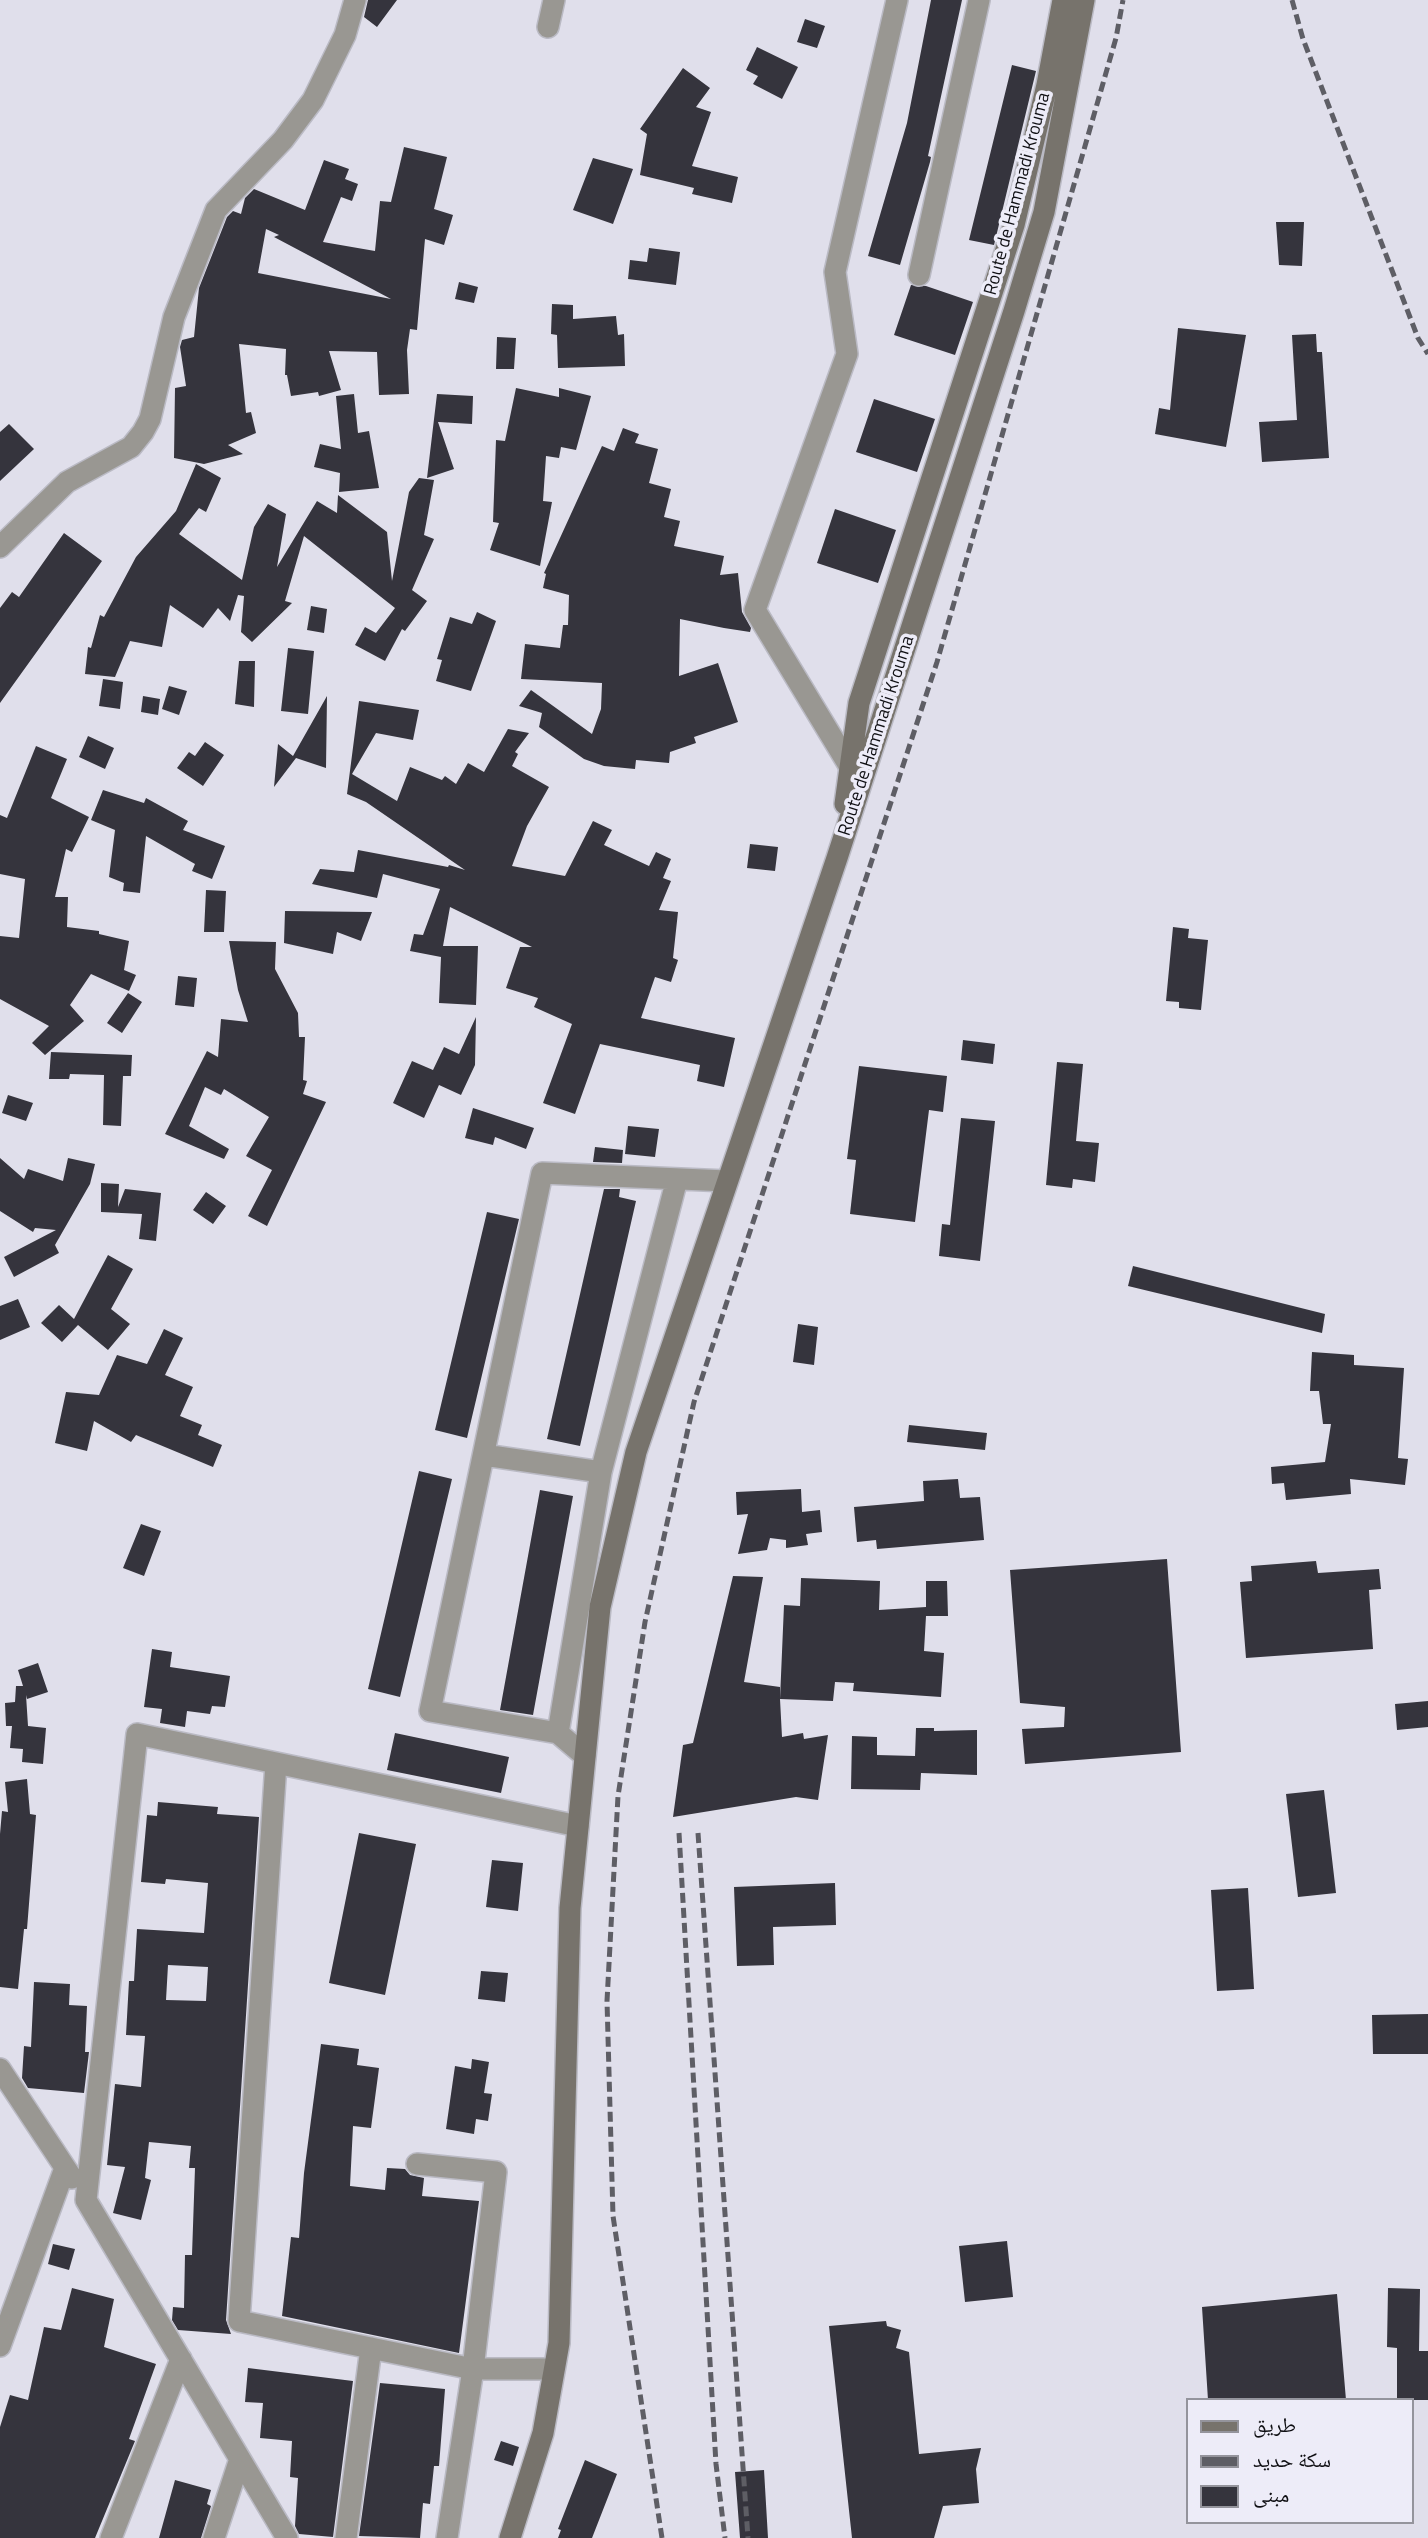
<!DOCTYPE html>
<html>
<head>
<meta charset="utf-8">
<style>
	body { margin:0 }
	#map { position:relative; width:1428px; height:2538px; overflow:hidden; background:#e0dfeb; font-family:"Titillium Web","Noto Naskh Arabic",sans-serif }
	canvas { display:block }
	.legend { position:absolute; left:1186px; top:2398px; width:228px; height:126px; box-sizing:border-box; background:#edecf8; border:2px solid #94949c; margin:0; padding:9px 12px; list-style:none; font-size:21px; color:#0f0f13 }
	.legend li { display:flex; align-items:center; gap:14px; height:35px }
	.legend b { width:35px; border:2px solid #94949c }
</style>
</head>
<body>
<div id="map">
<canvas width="1428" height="2538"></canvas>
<ul class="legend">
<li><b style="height:9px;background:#77736c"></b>طريق</li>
<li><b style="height:9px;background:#5e5e65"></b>سكة حديد</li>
<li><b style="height:19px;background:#35343d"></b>مبنى</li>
</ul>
</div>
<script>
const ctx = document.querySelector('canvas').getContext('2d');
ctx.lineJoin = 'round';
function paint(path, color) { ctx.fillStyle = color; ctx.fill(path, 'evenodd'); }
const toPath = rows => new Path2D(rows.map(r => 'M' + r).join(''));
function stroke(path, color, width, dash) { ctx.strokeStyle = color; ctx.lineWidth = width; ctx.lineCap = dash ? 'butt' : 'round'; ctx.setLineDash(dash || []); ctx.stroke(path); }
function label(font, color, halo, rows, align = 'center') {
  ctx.font = font + ' "Titillium Web",sans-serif'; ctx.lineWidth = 7; ctx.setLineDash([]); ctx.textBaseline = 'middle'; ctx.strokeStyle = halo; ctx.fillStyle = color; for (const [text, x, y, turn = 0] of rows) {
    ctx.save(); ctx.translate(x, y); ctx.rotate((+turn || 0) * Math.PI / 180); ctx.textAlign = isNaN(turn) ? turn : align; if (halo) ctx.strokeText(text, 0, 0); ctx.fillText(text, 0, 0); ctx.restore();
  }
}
paint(toPath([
	[368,0,397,0,377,27,364,17],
	[931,0,962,0,928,156,931,157,930,162,900,265,868,256,907,123],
	[805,19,825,26,817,48,797,42],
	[757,47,798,67,782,99,753,84,758,76,746,70],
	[1012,65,1036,71,994,245,969,240],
	[683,68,710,88,696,107,711,112,692,166,738,177,732,203,692,194,694,188,640,175,647,134,640,129],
	[404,147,447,157,434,209,453,215,444,245,425,239,417,330,410,329,407,350,409,394,379,395,377,352,329,351,341,390,319,396,318,392,291,396,287,375,285,375,286,349,239,344,246,413,251,412,256,433,228,445,243,454,204,464,174,458,175,388,186,386,180,347,182,340,194,337,199,288,227,217,233,211,241,214,245,198,254,189,305,210,324,160,349,169,345,179,358,184,352,201,341,197,323,242,375,251,380,201,391,202],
	[266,229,279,235,274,237,391,299,258,273],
	[593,158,633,169,613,224,573,210],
	[1276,222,1304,222,1302,266,1279,265],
	[649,248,680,252,676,285,628,279,630,260,647,262],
	[459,282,478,287,474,303,455,299],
	[911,285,926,286,973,302,955,355,894,335],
	[552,304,573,305,573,319,616,316,618,335,624,334,625,366,558,368,557,335,551,334],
	[1178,328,1246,335,1226,447,1155,434,1159,408,1170,410],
	[1316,334,1317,352,1322,352,1329,458,1262,462,1259,422,1297,420,1292,335],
	[497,337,516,338,514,369,496,369],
	[516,388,559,397,559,388,591,396,576,450,561,447,559,458,546,456,543,501,552,502,540,566,490,550,499,523,493,522,496,440,505,441],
	[354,394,358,433,369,431,379,488,339,492,340,473,314,467,320,444,341,449,336,396],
	[437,394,473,396,472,424,438,422,454,469,427,478],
	[874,399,935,419,917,472,856,452],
	[9,424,34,449,0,481,0,432],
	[623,428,639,434,635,443,658,449,649,483,671,489,664,517,680,521,674,546,724,556,720,575,738,573,742,612,751,628,750,632,724,628,680,619,679,676,718,663,738,722,694,737,696,743,670,752,669,763,636,760,635,769,604,766,584,759,539,727,542,713,519,706,531,690,592,734,601,709,602,683,521,679,525,644,560,648,563,625,568,625,569,595,543,588,546,574,544,573,602,446,614,451],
	[196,464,221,478,206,512,199,508,179,534,242,580,254,527,268,504,286,514,277,567,317,501,337,513,338,495,387,532,392,581,409,492,419,478,434,480,424,535,434,539,412,590,427,601,405,631,402,629,385,661,355,645,365,627,376,633,395,608,304,536,285,601,292,603,252,642,241,632,244,596,238,595,230,621,218,608,203,628,170,605,162,647,130,641,115,677,85,674,88,647,91,648,100,615,104,617,136,557,176,511],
	[835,509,896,530,878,583,817,563],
	[64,533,102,561,0,703,0,608,12,592,19,597],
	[311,606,327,609,324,633,307,630],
	[477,612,496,621,471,691,436,681,442,660,437,659,450,617,472,624],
	[288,648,314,651,308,714,281,711],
	[239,661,255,661,254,707,235,704],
	[103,679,123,682,120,709,99,706],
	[169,686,187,691,179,715,162,709],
	[143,696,160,699,158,715,141,712],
	[327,696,326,768,296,758,274,787,278,744,293,756],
	[359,701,419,710,413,740,376,733,352,774,397,801,410,767,442,780,445,776,456,784,468,763,484,772,508,729,529,733,515,752,518,754,512,766,549,787,527,826,512,866,565,876,593,821,612,830,604,845,649,866,656,852,671,859,663,878,671,881,659,910,678,912,673,958,678,960,671,982,655,977,641,1018,735,1038,724,1087,697,1081,700,1065,600,1044,575,1114,543,1103,572,1024,534,1007,538,998,506,988,520,947,532,947,450,907,443,946,478,946,476,1005,439,1003,441,957,410,951,414,934,423,935,440,889,383,874,377,898,312,884,320,869,354,872,358,850,448,867,449,865,465,870,366,802,347,794],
	[88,736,114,748,105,769,79,757],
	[205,742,224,755,203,786,177,768,189,752,195,756],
	[36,746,67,759,51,798,89,817,72,852,66,849,55,897,68,897,67,927,99,931,99,934,129,941,124,970,136,975,129,991,91,974,70,1005,84,1021,45,1055,32,1043,49,1026,0,999,0,936,19,938,25,879,0,874,0,815,7,818],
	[103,790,144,803,146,798,188,821,183,830,225,846,212,879,192,871,195,864,146,836,140,893,123,891,124,883,109,877,115,830,91,820],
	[750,844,778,847,775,871,747,868],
	[206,890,226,891,224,932,204,932],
	[285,911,372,912,361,941,337,932,333,954,284,943],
	[1173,927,1189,929,1188,938,1208,940,1201,1010,1179,1008,1179,1002,1166,1001],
	[229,941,276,942,275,969,298,1013,299,1037,305,1037,303,1080,307,1081,303,1094,326,1102,267,1226,248,1216,272,1170,246,1156,269,1117,224,1089,221,1095,205,1087,189,1126,229,1149,224,1159,165,1134,207,1051,218,1057,221,1019,248,1022,238,990],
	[178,976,197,978,194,1007,175,1005],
	[128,993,142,1002,122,1033,107,1023],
	[476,1017,475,1065,461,1095,439,1085,424,1118,393,1103,412,1061,433,1070,444,1047,459,1054],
	[963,1040,995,1044,993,1064,961,1060],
	[51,1052,132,1055,131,1076,123,1076,121,1126,103,1125,104,1075,70,1074,69,1079,49,1079],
	[1057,1062,1083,1064,1076,1141,1099,1143,1095,1182,1073,1179,1072,1188,1046,1185],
	[859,1066,947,1076,943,1112,929,1110,915,1222,850,1214,856,1160,847,1159],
	[8,1095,33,1103,26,1121,2,1113],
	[473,1108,534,1128,526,1149,495,1137,493,1145,465,1138],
	[961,1118,995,1121,980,1261,939,1256,942,1224,950,1225],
	[628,1126,659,1129,655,1157,625,1154],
	[595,1147,623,1150,622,1163,593,1162],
	[0,1158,24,1179,28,1169,63,1181,68,1158,95,1164,90,1184,55,1245,59,1253,14,1277,4,1257,56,1230,35,1228,33,1232,0,1211],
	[101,1183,119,1184,118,1207,125,1189,161,1193,156,1241,139,1239,142,1214,101,1212],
	[604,1189,620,1189,619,1197,636,1201,580,1446,547,1439],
	[206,1192,226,1206,213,1224,193,1210],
	[487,1212,519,1219,467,1438,435,1430],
	[108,1255,133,1269,111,1309,130,1324,108,1350,78,1325,62,1342,41,1323,59,1305,74,1319],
	[1133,1266,1325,1314,1322,1333,1128,1286],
	[18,1299,30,1327,0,1340,0,1306],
	[798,1324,818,1327,814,1365,793,1362],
	[164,1329,183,1338,165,1375,193,1387,180,1416,202,1425,198,1435,222,1445,213,1467,136,1435,131,1442,94,1421,87,1451,55,1443,66,1392,99,1395,117,1355,147,1364],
	[1312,1352,1354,1355,1354,1365,1404,1368,1398,1458,1408,1459,1405,1485,1350,1479,1351,1494,1286,1500,1284,1483,1272,1484,1271,1467,1325,1462,1331,1424,1323,1424,1319,1391,1310,1391],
	[909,1425,987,1433,985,1450,907,1442],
	[419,1471,452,1479,400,1697,368,1689],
	[958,1479,960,1498,980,1497,984,1540,877,1549,876,1540,857,1542,854,1507,924,1501,923,1481],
	[801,1489,802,1512,820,1510,822,1532,806,1534,808,1545,786,1548,786,1540,770,1538,767,1550,738,1554,748,1514,737,1515,736,1492],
	[540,1490,573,1496,533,1715,500,1710],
	[141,1524,161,1531,144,1576,123,1568],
	[1167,1559,1181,1752,1025,1764,1022,1729,1064,1727,1065,1707,1020,1703,1010,1570],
	[1316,1561,1318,1573,1379,1569,1381,1589,1369,1590,1373,1649,1246,1658,1240,1582,1252,1581,1251,1566],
	[733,1576,763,1577,744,1682,780,1687,780,1699,784,1605,800,1606,801,1578,880,1581,879,1610,926,1607,926,1581,947,1581,948,1616,926,1616,924,1651,944,1653,941,1697,853,1691,854,1683,835,1682,833,1701,780,1699,782,1737,803,1733,804,1739,828,1735,818,1800,796,1797,673,1817,683,1745,693,1743],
	[152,1649,172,1652,170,1667,230,1676,225,1707,212,1706,210,1714,187,1711,185,1727,160,1723,162,1709,144,1707],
	[38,1663,48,1692,27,1699,26,1695,28,1726,46,1728,43,1764,22,1762,23,1749,10,1748,12,1726,6,1726,5,1703,15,1702,16,1686,23,1686,18,1670],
	[1428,1701,1428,1727,1397,1730,1395,1704],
	[916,1728,934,1728,934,1731,977,1730,977,1775,921,1773,920,1790,851,1789,852,1736,877,1737,877,1755,915,1756],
	[395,1733,509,1757,501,1793,387,1770],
	[27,1779,30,1814,36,1815,27,1929,24,1929,18,1989,0,1987,0,1834,2,1811,8,1812,5,1782],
	[1324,1790,1336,1893,1298,1897,1286,1794],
	[158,1802,218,1807,217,1814,259,1817,226,2320,231,2334,178,2330,172,2320,173,2307,184,2308,185,2255,192,2255,195,2168,189,2168,191,2146,149,2142,145,2178,151,2180,141,2220,113,2213,125,2167,107,2165,115,2084,141,2087,145,2036,126,2035,129,1981,134,1981,137,1929,204,1933,208,1883,166,1879,165,1884,141,1882,147,1815,157,1816],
	[168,1965,208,1967,206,2001,166,2000],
	[359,1833,416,1844,385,1995,329,1983],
	[492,1860,523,1863,518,1911,486,1907],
	[835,1883,836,1925,773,1927,774,1965,737,1966,734,1887],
	[1248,1888,1254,1989,1217,1991,1211,1890],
	[481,1971,508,1973,505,2002,478,1999],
	[34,1982,70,1984,69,2005,87,2006,85,2052,89,2052,84,2093,28,2088,22,2078,24,2046,31,2047],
	[1428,2014,1428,2054,1373,2054,1372,2015],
	[321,2044,359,2049,357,2065,379,2068,371,2128,353,2126,350,2186,385,2190,387,2168,405,2169,410,2175,424,2178,422,2196,479,2201,459,2353,282,2316,291,2237,299,2238,304,2173],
	[472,2059,489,2062,484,2093,492,2094,488,2121,476,2119,474,2134,446,2129,455,2066,471,2069],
	[1007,2241,1013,2297,965,2302,959,2246],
	[53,2244,75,2249,69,2270,48,2264],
	[72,2288,114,2299,104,2347,156,2364,129,2439,135,2441,95,2538,0,2538,0,2427,10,2395,28,2400,44,2327,61,2330],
	[1388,2288,1420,2289,1419,2351,1428,2351,1428,2400,1397,2400,1397,2348,1387,2347],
	[1337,2294,1346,2400,1208,2400,1202,2307],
	[886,2321,887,2326,901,2330,896,2348,909,2352,919,2454,981,2448,976,2469,979,2503,943,2506,934,2538,852,2538,829,2326],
	[248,2368,353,2381,333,2537,299,2534,295,2526,298,2478,290,2477,292,2441,260,2438,263,2403,245,2402],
	[380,2383,445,2389,439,2466,434,2466,430,2504,423,2503,420,2538,359,2536],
	[501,2441,519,2447,513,2466,494,2460],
	[585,2460,617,2474,592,2538,558,2538,561,2530,558,2529],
	[764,2470,768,2538,740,2538,735,2472],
	[175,2480,211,2490,207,2504,211,2506,201,2538,159,2538]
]), '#35343d');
const street = toPath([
	[548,27,554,0],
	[919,275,979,0],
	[0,547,67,482,131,447,143,432,150,419,174,317,216,210,283,140,313,100,345,35,355,0],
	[850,767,755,610,847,354,835,272,897,0],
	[484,1455,601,1472],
	[558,1733,601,1472,677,1179],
	[585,1756,558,1733,430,1711,542,1173,727,1181],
	[276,1763,239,2321,473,2369,496,2172,417,2164],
	[0,2069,72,2178],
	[0,2346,65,2168],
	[111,2538,181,2359],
	[214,2538,240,2459],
	[287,2538,86,2200,137,1734,578,1826],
	[346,2538,371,2348],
	[447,2538,473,2369,554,2369]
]);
const secondary = toPath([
	[845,804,859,703,1014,225,1047,85,1063,0],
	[510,2538,543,2433,559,2343,570,1908,600,1607,636,1452,837,858,1014,311,1044,212,1084,0]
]);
stroke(street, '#babac4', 24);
stroke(secondary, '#babac4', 24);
stroke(street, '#999792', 21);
stroke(secondary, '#77736c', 21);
stroke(toPath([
	[1292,0,1303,39,1418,338,1428,354],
	[679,1833,716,2464,725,2538],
	[698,1833,748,2538],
	[662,2538,613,2216,607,2001,618,1796,645,1622,694,1402,937,662,1116,38,1123,0]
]), '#5e5e65', 5, [10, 5]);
label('18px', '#0f0f13', '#edecf8', [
	["Route de Hammadi Krouma",1018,194,-75],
	["Route de Hammadi Krouma",877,736,-72]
]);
</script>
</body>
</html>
